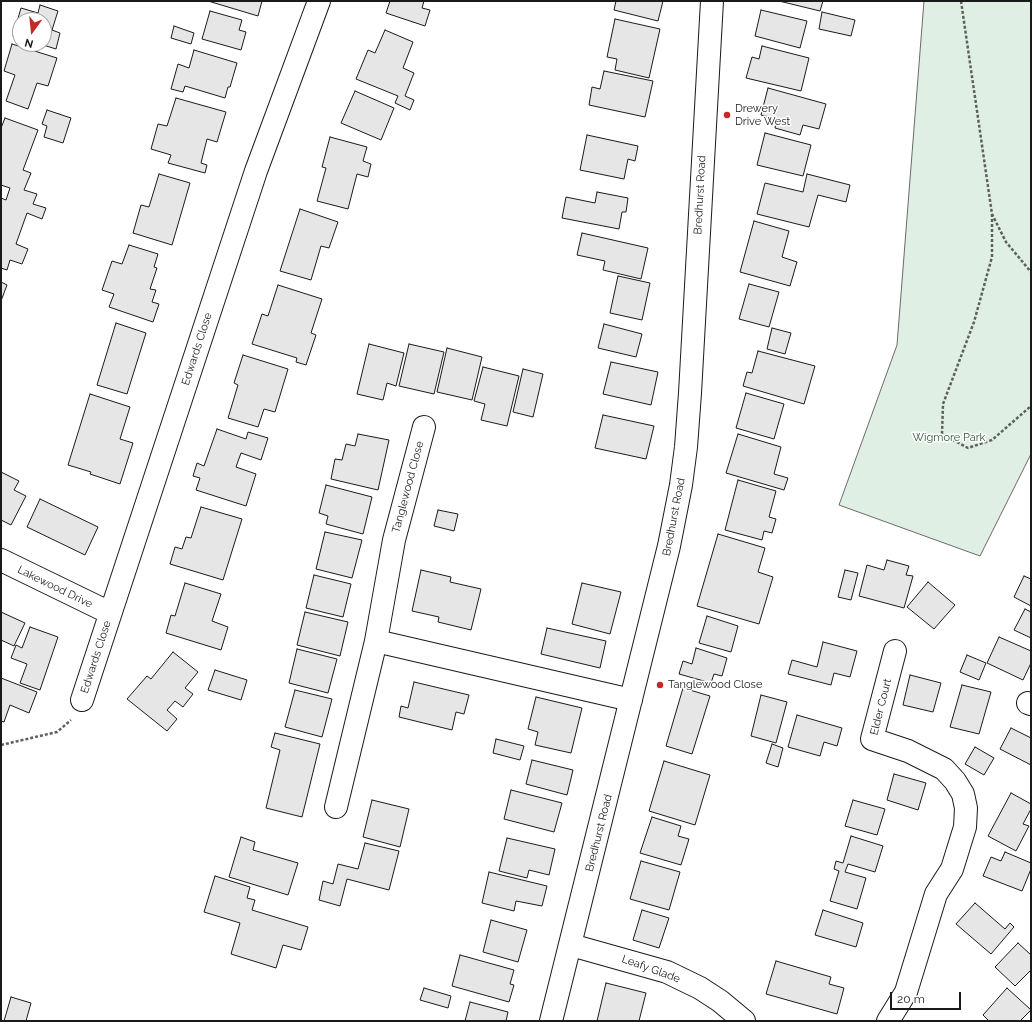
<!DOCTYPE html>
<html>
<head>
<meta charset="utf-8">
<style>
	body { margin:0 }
	#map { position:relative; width:1032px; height:1022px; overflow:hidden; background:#fff; font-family:Raleway,sans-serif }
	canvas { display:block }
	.frame { position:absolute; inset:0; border:2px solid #1a1a1a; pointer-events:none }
	.north { position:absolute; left:12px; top:12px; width:40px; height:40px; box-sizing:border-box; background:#fff; border:1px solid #a3a3a3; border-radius:50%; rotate:195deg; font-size:11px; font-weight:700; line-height:16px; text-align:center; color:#1a1a1a }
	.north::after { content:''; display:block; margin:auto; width:14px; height:18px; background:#c62828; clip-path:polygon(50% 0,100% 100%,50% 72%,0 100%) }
	.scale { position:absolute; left:890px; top:992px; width:71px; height:18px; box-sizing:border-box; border:2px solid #1a1a1a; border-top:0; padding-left:5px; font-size:12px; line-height:14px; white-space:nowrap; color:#1a1a1a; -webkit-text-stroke:3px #fff; paint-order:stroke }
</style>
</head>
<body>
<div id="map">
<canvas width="1032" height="1022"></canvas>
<div class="frame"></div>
<div class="north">N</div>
<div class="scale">20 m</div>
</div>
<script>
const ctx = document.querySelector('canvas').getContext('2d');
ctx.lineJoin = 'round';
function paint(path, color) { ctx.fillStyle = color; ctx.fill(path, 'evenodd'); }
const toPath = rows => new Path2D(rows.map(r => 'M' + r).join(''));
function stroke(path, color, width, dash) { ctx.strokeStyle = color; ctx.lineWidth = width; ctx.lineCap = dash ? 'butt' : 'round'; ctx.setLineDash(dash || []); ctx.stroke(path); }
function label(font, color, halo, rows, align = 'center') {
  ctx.font = font + ' Raleway,sans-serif'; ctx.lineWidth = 3; ctx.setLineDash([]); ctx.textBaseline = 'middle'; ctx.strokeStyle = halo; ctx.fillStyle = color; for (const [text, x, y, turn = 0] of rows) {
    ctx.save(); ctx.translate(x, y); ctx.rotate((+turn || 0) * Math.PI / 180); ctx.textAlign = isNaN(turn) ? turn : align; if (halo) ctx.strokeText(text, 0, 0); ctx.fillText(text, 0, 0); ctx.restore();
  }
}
const green = toPath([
	[924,1,1031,1,1031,454,980,556,839,505,897,345,924,1]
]);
paint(green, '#e0efe3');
stroke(green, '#6a6a6a', 1);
const building = toPath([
	[208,1,262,1,258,16,208,1],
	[390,1,424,1,422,8,430,10,425,26,386,13,390,1],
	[616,1,663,1,658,21,614,10,616,1],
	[779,1,823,1,820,11,779,1],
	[40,5,58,11,52,30,60,33,56,49,40,44,44,44,44,20,20,20,20,38,13,36,21,8,38,13,40,5],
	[761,10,807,21,800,48,755,36,761,10],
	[210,11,242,20,239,30,246,32,241,50,202,39,210,11],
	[822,12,855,20,851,36,819,29,822,12],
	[615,19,660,29,649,78,615,70,617,59,607,57,615,19],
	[174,26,194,33,191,44,171,38,174,26],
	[385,30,413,42,403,68,414,73,405,96,414,100,410,110,395,103,398,96,356,79,368,50,375,53,385,30],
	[12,44,57,58,48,86,37,83,28,109,6,101,15,75,4,71,12,44],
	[762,46,809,58,801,91,746,78,752,57,759,59,762,46],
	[194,50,237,63,230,87,228,87,225,98,185,86,183,92,171,89,178,64,189,68,194,50],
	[604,71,653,81,645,117,589,105,592,87,600,89,604,71],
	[768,88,826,104,819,129,803,125,800,135,775,128,777,119,761,115,768,88],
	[355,91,394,108,381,140,341,123,355,91],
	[176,98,226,112,217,142,207,139,201,163,207,165,205,173,168,163,171,155,151,149,158,124,167,126,176,98],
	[47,110,71,118,63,143,44,137,47,126,42,124,47,110],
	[5,118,38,130,23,170,31,173,24,190,37,194,33,204,46,208,42,219,27,213,16,244,28,249,22,264,10,260,7,270,1,268,1,198,6,200,10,188,1,185,1,128,5,118],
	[765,133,811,145,803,176,757,165,765,133],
	[587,135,638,146,635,161,628,159,624,179,580,170,587,135],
	[330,137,367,147,363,161,371,164,368,177,357,174,348,209,317,201,326,168,322,167,330,137],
	[159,174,190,183,172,245,133,233,141,205,149,207,159,174],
	[807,174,850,185,846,202,818,195,809,227,757,214,765,183,803,192,807,174],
	[597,192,628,198,626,212,622,212,619,229,562,218,566,197,595,203,597,192],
	[300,209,338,222,329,248,321,246,311,280,280,271,300,209],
	[754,221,789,231,782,257,797,262,790,286,740,272,754,221],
	[582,233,648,248,641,279,603,270,605,261,577,255,582,233],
	[129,245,158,254,154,267,157,268,150,289,156,290,152,302,159,304,153,322,109,307,114,294,102,290,112,261,122,264,129,245],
	[618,276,650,283,642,320,610,313,618,276],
	[1,282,7,285,1,301,1,282],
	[749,284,779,292,769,327,739,319,749,284],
	[278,285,322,299,311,333,316,335,306,365,296,362,297,358,252,344,262,314,268,316,278,285],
	[116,323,146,333,127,394,97,385,116,323],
	[604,324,642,334,636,357,598,348,604,324],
	[772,328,791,333,785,354,767,349,772,328],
	[369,344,404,353,396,386,387,383,383,400,357,394,369,344],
	[409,344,444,352,434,394,399,386,409,344],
	[447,348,482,357,472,400,437,392,447,348],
	[758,351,815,366,804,404,743,386,747,372,752,373,758,351],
	[243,355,288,369,275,412,264,409,258,427,228,418,238,385,234,383,243,355],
	[611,362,658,372,651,405,603,394,611,362],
	[483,367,519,376,507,426,481,420,485,404,474,401,483,367],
	[523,369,543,374,533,417,513,412,523,369],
	[746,393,784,404,774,439,736,428,746,393],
	[90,394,130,407,120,439,133,443,120,484,90,474,91,472,68,465,90,394],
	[603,415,654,426,646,459,595,448,603,415],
	[217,429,246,439,248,432,268,438,261,460,241,453,236,467,256,474,246,506,196,490,200,478,193,476,197,463,204,466,217,429],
	[358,434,389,440,378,490,331,479,335,459,342,460,346,444,355,446,358,434],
	[738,434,781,447,774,474,788,478,784,490,726,473,738,434],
	[1,472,19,481,14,490,26,496,11,525,1,520,1,472],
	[738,480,776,491,769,517,776,519,772,533,764,531,762,540,725,530,738,480],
	[326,485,372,497,363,534,326,524,328,516,319,513,326,485],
	[40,499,98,527,85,555,27,527,40,499],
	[201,507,242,519,223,580,170,564,175,547,182,549,186,537,191,538,201,507],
	[438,510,458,514,454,531,434,526,438,510],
	[325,532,362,540,352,578,316,569,325,532],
	[718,534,765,548,758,572,773,577,759,624,697,606,718,534],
	[887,560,909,566,906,575,913,576,904,608,859,596,867,565,884,570,887,560],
	[421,570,451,577,450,582,481,589,471,630,438,622,439,617,412,611,421,570],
	[845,570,858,573,851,600,838,597,845,570],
	[314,575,351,584,343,617,306,608,314,575],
	[1024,576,1031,579,1031,606,1014,597,1024,576],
	[928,582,955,605,934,629,907,607,928,582],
	[185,583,221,594,212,621,228,627,221,650,166,633,171,615,175,616,185,583],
	[582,583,621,592,610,634,572,624,582,583],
	[1025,609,1031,612,1031,638,1014,630,1025,609],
	[1,612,25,623,14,646,1,640,1,612],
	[305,612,348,622,340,656,297,645,305,612],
	[707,616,738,626,731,652,699,643,707,616],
	[30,627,58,637,40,690,20,683,27,664,11,658,16,645,22,648,30,627],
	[547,628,606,641,600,668,541,654,547,628],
	[999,637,1031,651,1031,663,1023,680,987,663,999,637],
	[823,642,857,651,850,677,834,673,831,685,788,674,792,660,817,667,823,642],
	[696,648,727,658,722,676,714,674,711,683,679,674,683,661,692,664,696,648],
	[297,649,337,659,328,693,289,683,297,649],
	[173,652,198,672,185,688,193,694,183,707,175,701,167,710,177,719,167,731,127,699,147,676,151,679,173,652],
	[967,655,986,663,979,680,960,672,967,655],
	[215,670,247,680,241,700,208,690,215,670],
	[910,675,941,683,933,712,903,705,910,675],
	[1,678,37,692,29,713,10,705,4,722,1,721,1,678],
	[414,682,469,695,464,714,456,712,452,730,399,717,401,706,408,708,414,682],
	[962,685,991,692,979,734,950,727,962,685],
	[683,688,710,696,692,754,666,746,683,688],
	[295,690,332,699,322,737,285,727,295,690],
	[761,695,787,702,776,743,751,736,761,695],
	[536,697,582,708,571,753,535,745,538,732,528,729,536,697],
	[797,715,842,728,837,746,824,742,820,756,788,747,797,715],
	[1011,728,1031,738,1031,765,1000,749,1011,728],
	[275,733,320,744,302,817,266,808,280,750,271,747,275,733],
	[496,739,524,746,520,760,493,753,496,739],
	[772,744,783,748,778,767,766,763,772,744],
	[975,747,994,758,984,775,965,764,975,747],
	[532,760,573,770,567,795,526,784,532,760],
	[664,761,710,775,695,825,649,811,664,761],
	[894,774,926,783,918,810,887,800,894,774],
	[511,790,562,803,554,832,504,819,511,790],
	[1011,793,1031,804,1031,809,1023,824,1029,826,1016,851,988,836,1011,793],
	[372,800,409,809,400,847,363,837,372,800],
	[853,800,885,809,877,835,845,826,853,800],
	[652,817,681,826,678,836,689,839,681,865,640,853,652,817],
	[851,836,883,846,875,872,848,864,845,872,866,878,857,909,830,901,839,871,834,869,836,861,843,863,851,836],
	[241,837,255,842,253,850,298,863,288,895,229,877,241,837],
	[507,838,555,849,549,875,529,870,527,878,499,871,507,838],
	[365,843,399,851,389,890,347,879,340,906,319,900,323,881,333,884,338,864,358,869,365,843],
	[1005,852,1031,863,1031,869,1022,891,983,876,991,857,1001,861,1005,852],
	[641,861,680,872,669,910,630,899,641,861],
	[489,872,547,886,542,906,516,901,514,911,482,903,489,872],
	[215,876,250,887,247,898,255,900,252,910,308,927,301,950,283,945,276,968,231,954,240,923,204,912,215,876],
	[975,903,1005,929,1010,923,1014,927,991,954,956,924,975,903],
	[642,910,669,918,659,948,633,940,642,910],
	[823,910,863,923,856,947,815,935,823,910],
	[491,920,527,930,518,962,483,952,491,920],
	[1018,943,1031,955,1031,970,1015,986,995,967,1018,943],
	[460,955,514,970,510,984,514,985,509,1002,452,986,460,955],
	[776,961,831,977,829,984,844,988,837,1014,766,994,776,961],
	[606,983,646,993,639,1021,597,1021,606,983],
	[424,988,451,996,448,1008,420,1000,424,988],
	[1007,988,1031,1010,1020,1021,989,1021,983,1015,1007,988],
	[11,997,31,1003,26,1021,4,1021,11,997],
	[470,1002,508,1012,506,1021,465,1021,470,1002]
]);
paint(building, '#e6e6e6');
stroke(building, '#1a1a1a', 1);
const minor = toPath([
	[1,560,110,613],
	[376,641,394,540,424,427],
	[82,700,256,171,319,1],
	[1028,703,1031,704],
	[336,807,376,641,631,700],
	[571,945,667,972,700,988,720,1001,744,1021],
	[551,1021,669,546,681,485,686,447,690,393,712,1],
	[888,1021,906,992,936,894,952,869,965,827,966,808,963,794,955,781,944,769,908,751,872,739,895,651]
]);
stroke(minor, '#1a1a1a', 24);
stroke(toPath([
	[961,1,992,214,1006,242,1031,272],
	[992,214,992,257,974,322,943,404,942,434,968,448,992,440,1031,406],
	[1,745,57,732,71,720]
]), '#5f5f5f', 2.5, [3, 2]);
stroke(minor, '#fff', 22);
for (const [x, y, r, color] of [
	[727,115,4,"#c62828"],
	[660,685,4,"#c62828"]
]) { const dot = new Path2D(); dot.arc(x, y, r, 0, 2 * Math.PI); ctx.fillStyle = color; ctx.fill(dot); stroke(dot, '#fff', 1.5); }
label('11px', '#1a1a1a', '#fff', [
	["Drewery",735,109],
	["Drive West",735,122],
	["Tanglewood Close",668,685]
], 'left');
label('11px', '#1a1a1a', '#fff', [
	["Bredhurst Road",700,195,-87],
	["Edwards Close",197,349,-72],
	["Tanglewood Close",408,487,-75],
	["Bredhurst Road",674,517,-79],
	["Lakewood Drive",55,587,26],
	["Edwards Close",96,657,-72],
	["Elder Court",881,707,-76],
	["Bredhurst Road",599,833,-76],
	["Leafy Glade",651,969,20]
]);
label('11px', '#2b5a34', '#fff', [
	["Wigmore Park",949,438]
]);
</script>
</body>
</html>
